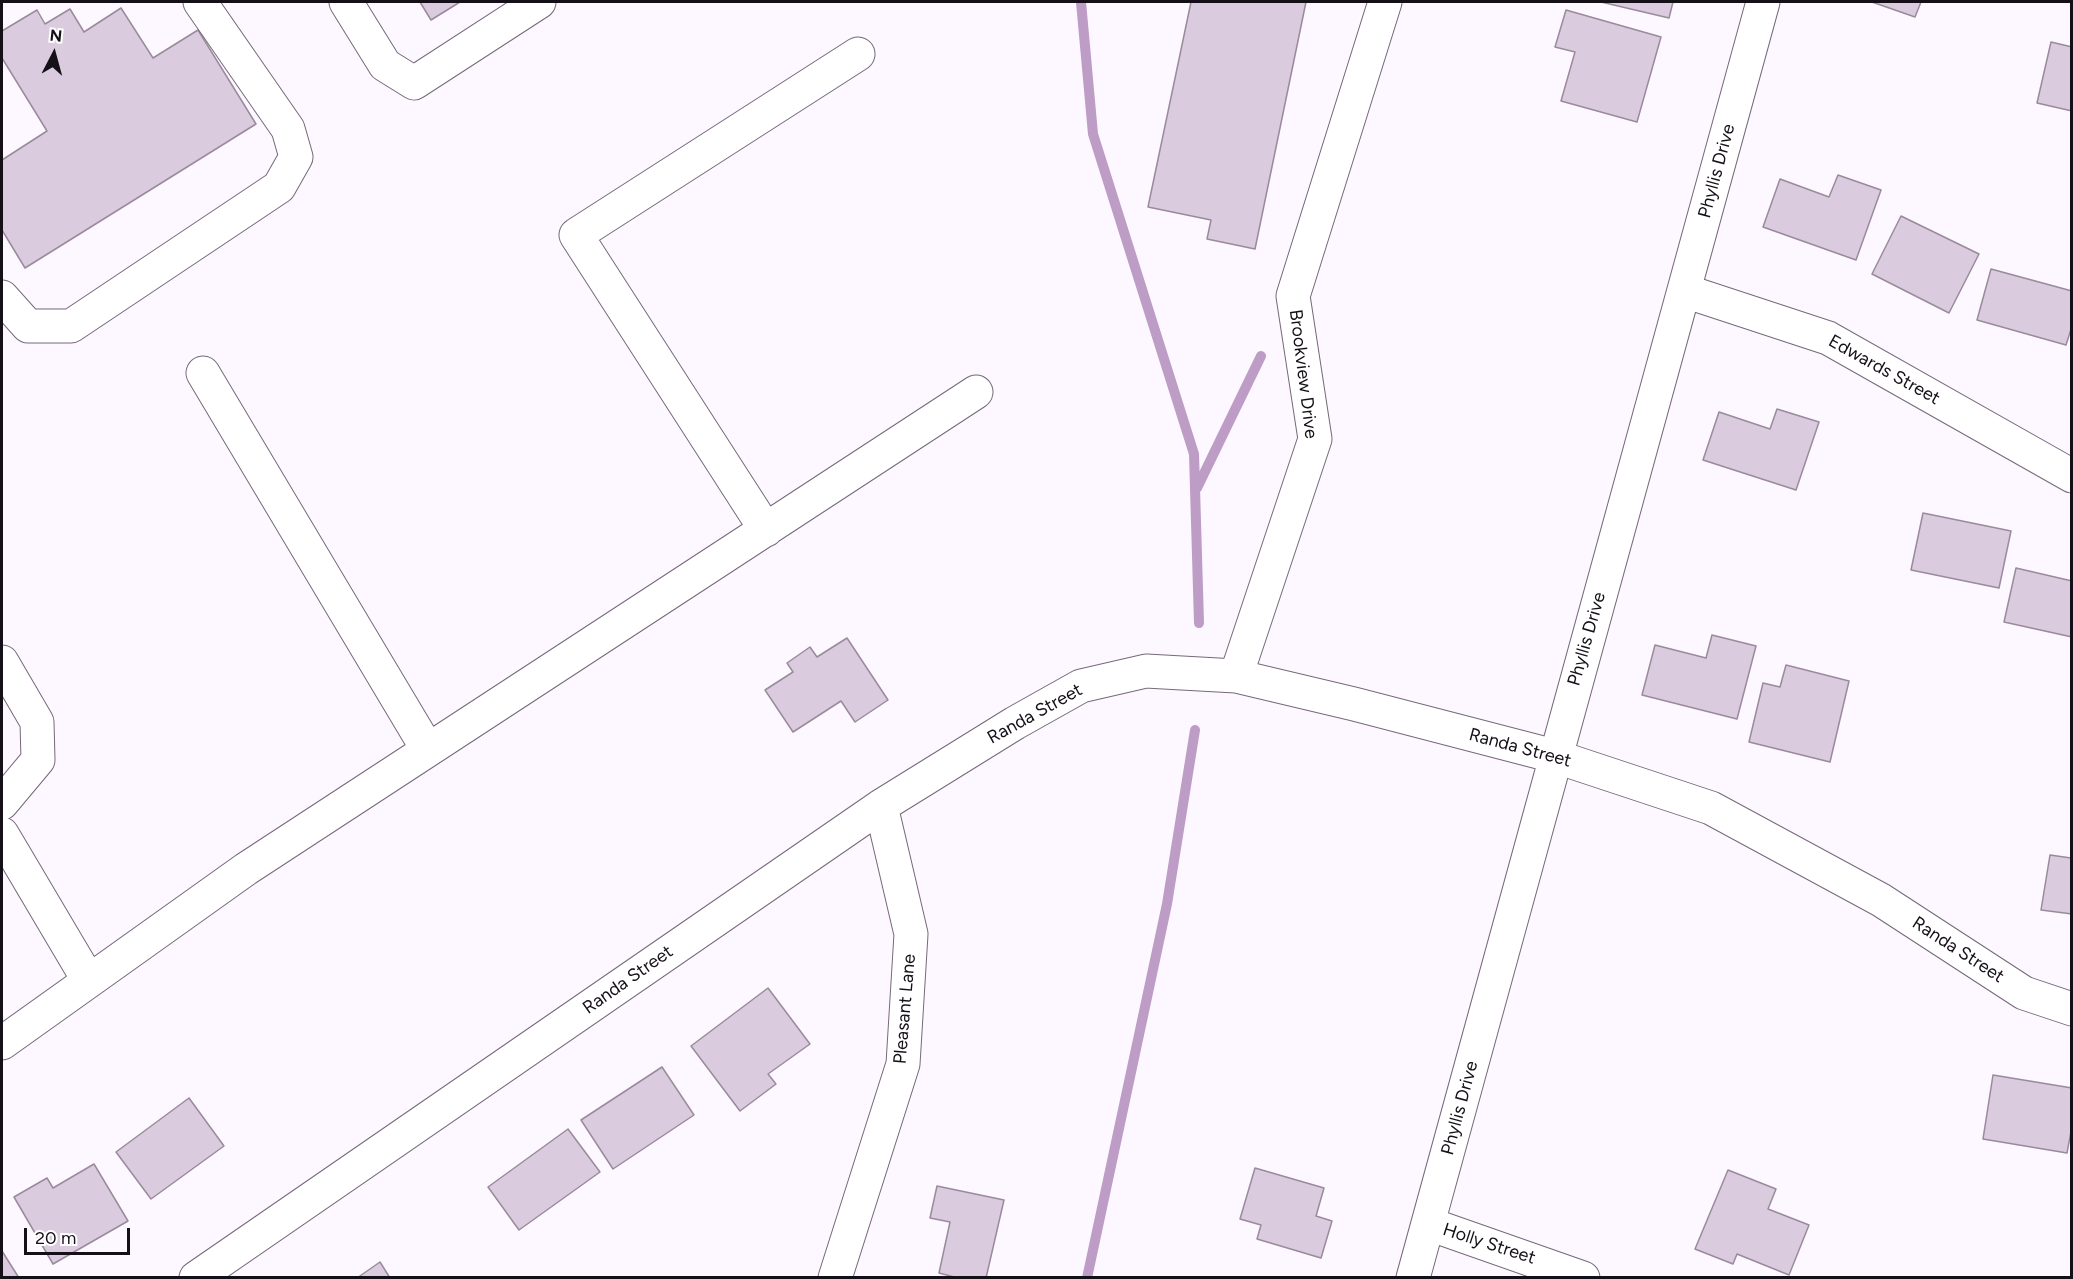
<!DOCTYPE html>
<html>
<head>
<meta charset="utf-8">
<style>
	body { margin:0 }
	#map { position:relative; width:2073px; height:1279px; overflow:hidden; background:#fdf7ff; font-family:Figtree,sans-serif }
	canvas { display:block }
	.frame { position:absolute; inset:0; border:3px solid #151017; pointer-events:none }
	.north { position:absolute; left:24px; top:24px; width:60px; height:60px; -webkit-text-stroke:4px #fff; paint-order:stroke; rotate:6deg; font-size:16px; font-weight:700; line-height:24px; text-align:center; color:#151017 }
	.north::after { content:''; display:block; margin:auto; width:21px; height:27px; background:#151017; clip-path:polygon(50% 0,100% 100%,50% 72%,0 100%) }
	.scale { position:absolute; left:24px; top:1228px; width:106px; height:27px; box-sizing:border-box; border:3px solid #151017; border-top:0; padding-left:8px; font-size:18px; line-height:21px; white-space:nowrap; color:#151017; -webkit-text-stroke:4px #fff; paint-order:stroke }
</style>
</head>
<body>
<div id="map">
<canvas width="2073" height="1279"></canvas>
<div class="frame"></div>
<div class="north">N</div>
<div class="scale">20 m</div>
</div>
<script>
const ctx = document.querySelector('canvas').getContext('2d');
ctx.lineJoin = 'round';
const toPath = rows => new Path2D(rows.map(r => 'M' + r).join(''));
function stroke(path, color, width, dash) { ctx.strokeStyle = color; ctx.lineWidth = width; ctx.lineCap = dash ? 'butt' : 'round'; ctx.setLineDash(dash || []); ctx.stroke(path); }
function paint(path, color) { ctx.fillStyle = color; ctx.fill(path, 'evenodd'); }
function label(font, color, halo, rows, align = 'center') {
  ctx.font = font + ' Figtree,sans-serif'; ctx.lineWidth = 4.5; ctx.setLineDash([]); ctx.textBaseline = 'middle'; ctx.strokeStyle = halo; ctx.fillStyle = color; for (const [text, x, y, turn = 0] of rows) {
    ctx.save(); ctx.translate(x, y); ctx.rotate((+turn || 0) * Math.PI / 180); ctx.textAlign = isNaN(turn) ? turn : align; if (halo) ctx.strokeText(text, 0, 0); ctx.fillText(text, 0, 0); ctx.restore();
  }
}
stroke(toPath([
	[1081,2,1093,134,1194,454,1199,623],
	[1197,488,1261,356],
	[1087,1278,1167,904,1195,730]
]), '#bd9cc6', 10);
const building = toPath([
	[420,2,460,2,431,20,420,2],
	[1191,2,1306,2,1255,249,1207,239,1211,220,1148,207,1191,2],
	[1601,2,1673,2,1669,18,1601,2],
	[1872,2,1921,2,1915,17,1872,2],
	[121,8,153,58,198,30,256,124,25,268,2,230,2,160,47,131,2,58,2,31,37,10,45,24,70,9,84,32,121,8],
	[1566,10,1661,37,1637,122,1561,101,1575,52,1555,47,1566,10],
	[2051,42,2072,47,2072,111,2037,103,2051,42],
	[1838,175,1881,190,1856,260,1763,227,1780,179,1829,197,1838,175],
	[1901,216,1979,254,1949,313,1872,274,1901,216],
	[1991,269,2072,291,2072,326,2066,345,1977,320,1991,269],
	[1777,409,1819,422,1796,490,1703,460,1719,412,1770,429,1777,409],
	[1923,513,2011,531,1999,588,1911,570,1923,513],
	[2016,568,2072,581,2072,637,2004,622,2016,568],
	[1712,635,1756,646,1737,719,1642,695,1655,645,1706,658,1712,635],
	[847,638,888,700,855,722,841,701,793,732,765,690,793,672,787,663,810,647,817,657,847,638],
	[1786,665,1849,681,1830,762,1749,742,1763,683,1780,687,1786,665],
	[2072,854,2072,914,2041,910,2050,855,2071,858,2072,854],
	[768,988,810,1044,768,1074,776,1084,740,1111,691,1046,768,988],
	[662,1067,694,1115,613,1169,581,1120,662,1067],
	[1993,1075,2072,1088,2072,1126,2067,1153,1983,1139,1993,1075],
	[189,1098,224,1146,151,1199,116,1152,189,1098],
	[568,1129,600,1172,519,1230,488,1187,568,1129],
	[94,1164,128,1221,53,1264,14,1197,47,1178,53,1188,94,1164],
	[1255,1168,1324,1188,1316,1216,1332,1221,1321,1258,1257,1239,1261,1225,1240,1219,1255,1168],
	[1728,1170,1776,1189,1768,1209,1809,1225,1789,1275,1737,1254,1733,1264,1695,1249,1728,1170],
	[937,1186,1004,1200,986,1278,958,1278,939,1273,950,1222,930,1218,937,1186],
	[2,1251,19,1278,2,1278,2,1251],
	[380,1262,390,1278,357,1278,380,1262]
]);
paint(building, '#dbcbdf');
stroke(building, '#998a9c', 1.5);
const minor = toPath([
	[346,2,385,65,414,83,539,2],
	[1685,291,1828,338,2072,476],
	[2,297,28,326,71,326,279,187,296,157,288,129,200,2],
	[203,373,428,750],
	[766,530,576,235,858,54],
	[2,662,37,722,38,760,2,803],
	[1236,676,1315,439,1293,296,1385,2],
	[2,834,89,981],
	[2,1043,246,869,976,392],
	[1429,1224,1583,1278],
	[196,1278,881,806,1015,723,1081,686,1146,671,1236,676,1354,704,1554,756,1711,808,1881,900,2024,993,2072,1009],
	[835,1278,903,1064,911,934,881,806],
	[1413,1278,1763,2]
]);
stroke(minor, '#77687a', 35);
stroke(minor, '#fff', 33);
label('18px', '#151017', '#fff', [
	["Phyllis Drive",1717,171,-75],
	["Edwards Street",1884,370,29],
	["Brookview Drive",1303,374,83],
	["Phyllis Drive",1587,639,-74],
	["Randa Street",1035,714,-29],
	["Randa Street",1520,748,15],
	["Randa Street",1958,950,33],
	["Randa Street",628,980,-35],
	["Pleasant Lane",905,1009,-85],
	["Phyllis Drive",1460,1108,-75],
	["Holly Street",1489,1244,18]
]);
</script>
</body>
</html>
